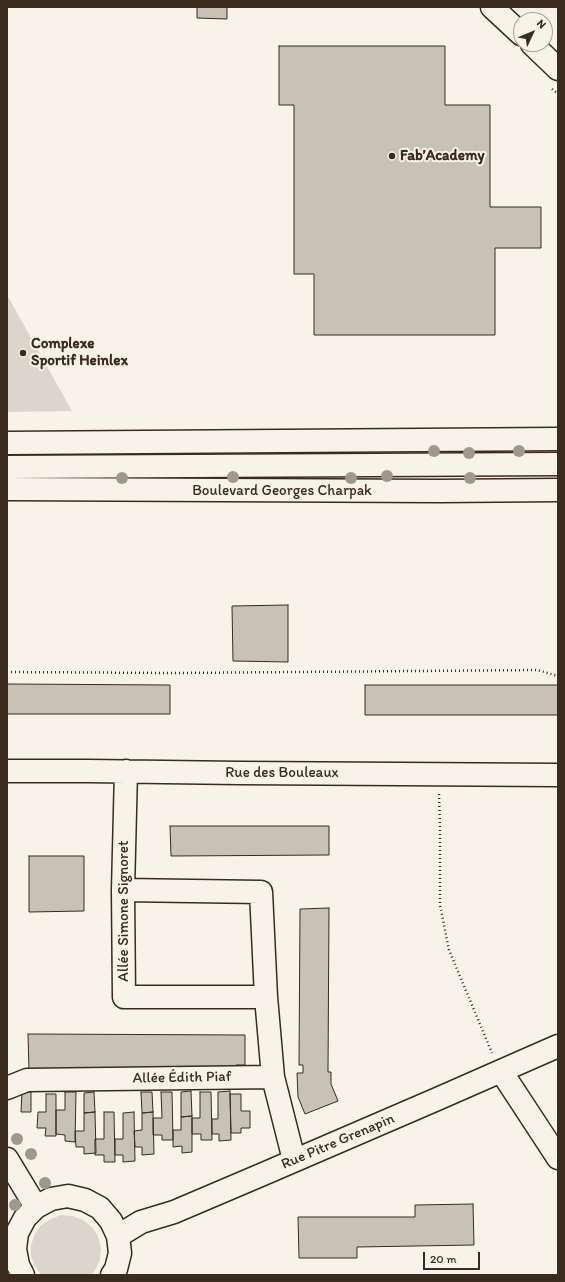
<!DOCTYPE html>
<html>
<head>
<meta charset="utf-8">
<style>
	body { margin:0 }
	#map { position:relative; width:565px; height:1282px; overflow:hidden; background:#f7f3e8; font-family:Itim,sans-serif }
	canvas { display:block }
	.frame { position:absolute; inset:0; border:8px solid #3b2a1e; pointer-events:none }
	.north { position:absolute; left:513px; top:12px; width:40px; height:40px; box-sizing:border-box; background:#f7f3e8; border:1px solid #aca397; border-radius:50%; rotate:46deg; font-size:11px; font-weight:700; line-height:16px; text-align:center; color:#3b2a1e }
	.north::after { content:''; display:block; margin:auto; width:14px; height:18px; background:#3b2a1e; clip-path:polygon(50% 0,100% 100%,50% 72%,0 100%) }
	.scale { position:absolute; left:423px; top:1252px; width:57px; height:18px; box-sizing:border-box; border:2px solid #3b2a1e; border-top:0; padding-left:5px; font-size:12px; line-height:14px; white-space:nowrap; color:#3b2a1e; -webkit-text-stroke:3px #f7f3e8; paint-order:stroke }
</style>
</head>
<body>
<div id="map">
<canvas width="565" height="1282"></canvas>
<div class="frame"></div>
<div class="north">N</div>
<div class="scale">20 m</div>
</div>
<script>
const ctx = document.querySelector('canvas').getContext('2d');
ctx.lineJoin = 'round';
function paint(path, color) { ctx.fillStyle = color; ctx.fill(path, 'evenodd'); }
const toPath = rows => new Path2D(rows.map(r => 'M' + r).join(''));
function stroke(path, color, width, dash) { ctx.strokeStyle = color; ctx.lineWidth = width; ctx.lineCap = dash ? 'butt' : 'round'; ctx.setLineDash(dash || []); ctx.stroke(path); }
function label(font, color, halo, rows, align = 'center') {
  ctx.font = font + ' Itim,sans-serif'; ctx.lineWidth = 4; ctx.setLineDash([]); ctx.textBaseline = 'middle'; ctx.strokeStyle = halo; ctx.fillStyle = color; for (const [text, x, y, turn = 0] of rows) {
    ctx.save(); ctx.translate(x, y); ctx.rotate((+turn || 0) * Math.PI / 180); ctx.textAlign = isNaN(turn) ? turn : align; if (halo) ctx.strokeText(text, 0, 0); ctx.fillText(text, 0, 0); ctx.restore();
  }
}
paint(toPath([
	[7,295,72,411,7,412],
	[61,1215,73,1216,83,1220,92,1227,98,1236,101,1248,100,1260,95,1270,91,1275,41,1275,35,1266,31,1256,31,1245,35,1234,41,1225,51,1219]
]), '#dbd6cb');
const building = toPath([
	[197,7,227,7,227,19,197,18,197,7],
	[279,46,445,46,445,105,490,105,490,207,541,207,541,248,495,248,495,335,314,335,314,274,294,274,294,105,279,105,279,46],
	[288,605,288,662,233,661,232,606,288,605],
	[7,684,170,685,170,714,7,714,7,684],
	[365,685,558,685,558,715,365,715,365,685],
	[170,826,329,826,329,855,171,856,170,826],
	[29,856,84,856,84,911,29,912,29,856],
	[329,908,328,1072,331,1072,331,1084,338,1101,305,1114,298,1097,297,1073,303,1073,303,1065,299,1065,300,909,329,908],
	[28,1034,245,1035,245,1065,236,1065,236,1070,29,1071,28,1034],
	[191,1091,192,1116,181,1117,181,1092,191,1091],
	[230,1091,231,1140,219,1141,219,1134,212,1134,212,1119,218,1119,218,1092,230,1091],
	[22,1092,31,1092,31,1112,21,1112,22,1092],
	[65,1092,76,1092,75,1142,65,1141,65,1135,56,1134,56,1110,65,1110,65,1092],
	[94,1092,95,1112,84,1113,84,1093,94,1092],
	[141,1092,152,1092,153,1112,142,1113,141,1092],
	[161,1092,172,1092,173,1140,162,1140,162,1135,153,1135,153,1118,162,1118,161,1092],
	[200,1092,211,1092,212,1140,201,1140,201,1134,192,1134,192,1118,200,1118,200,1092],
	[46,1094,56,1094,56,1136,45,1136,46,1128,37,1128,38,1112,46,1112,46,1094],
	[230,1094,241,1094,241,1111,250,1111,250,1128,241,1128,241,1133,231,1133,230,1094],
	[95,1112,96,1153,84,1154,84,1147,76,1147,75,1131,84,1131,84,1113,95,1112],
	[104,1112,114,1112,115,1162,104,1162,104,1155,95,1155,95,1139,104,1139,104,1112],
	[134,1112,135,1161,123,1162,123,1155,115,1155,115,1139,123,1139,123,1113,134,1112],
	[153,1112,154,1154,142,1155,142,1147,135,1147,134,1131,142,1130,142,1113,153,1112],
	[192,1116,192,1152,182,1153,182,1146,173,1147,173,1130,181,1130,181,1117,192,1116],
	[473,1204,474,1245,357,1247,357,1258,299,1258,298,1217,415,1217,415,1205,473,1204]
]);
paint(building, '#c8c1b6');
stroke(building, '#3b2a1e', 1);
const minor = toPath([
	[492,7,521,34],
	[532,44,558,69],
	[7,467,558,464],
	[7,771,88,771,240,773,558,775],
	[126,771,123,890,124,997,266,997,273,1077],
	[123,890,261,892,266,997],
	[501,1071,558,1158],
	[7,1088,27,1080,273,1077,294,1160],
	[7,1159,36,1207],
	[118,1236,141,1222,174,1212,261,1175,435,1100,558,1046],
	[23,1275,18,1265,15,1249,17,1233,25,1218,36,1207,51,1199,68,1196,85,1200,100,1208,111,1221,118,1236,120,1253,116,1269,112,1275]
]);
const major = toPath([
	[7,443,558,439],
	[7,489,439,491,558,490]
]);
stroke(minor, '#3b2a1e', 25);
stroke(major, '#3b2a1e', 25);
stroke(toPath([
	[552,89,558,94],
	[7,672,175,673,537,670,558,676],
	[439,794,440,829,440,905,449,950,492,1053]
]), '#3b2a1e', 2.5, [1, 3]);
stroke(minor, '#f7f3e8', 22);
stroke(major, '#f7f3e8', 22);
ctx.fillStyle = '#a1978c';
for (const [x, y] of [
	[434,451],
	[519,451],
	[469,453],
	[387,476],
	[233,477],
	[122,478],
	[351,478],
	[470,478],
	[17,1139],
	[31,1154],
	[45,1183],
	[15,1205]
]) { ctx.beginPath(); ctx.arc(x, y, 6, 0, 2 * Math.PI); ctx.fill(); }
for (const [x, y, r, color] of [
	[392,156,4,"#3b2a1e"],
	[23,353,4,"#3b2a1e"]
]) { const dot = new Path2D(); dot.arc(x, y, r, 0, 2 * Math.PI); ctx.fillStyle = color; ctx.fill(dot); stroke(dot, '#f7f3e8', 1.5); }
label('bold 15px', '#3b2a1e', '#f7f3e8', [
	["Fab’Academy",400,156],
	["Complexe",31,344],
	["Sportif Heinlex",31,361]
], 'left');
label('15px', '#3b2a1e', '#f7f3e8', [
	["Boulevard Georges Charpak",282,491],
	["Rue des Bouleaux",282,773],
	["Allée Simone Signoret",124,911,-90],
	["Allée Édith Piaf",182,1078,-1],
	["Rue Pitre Grenapin",338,1142,-23]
]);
</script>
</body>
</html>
